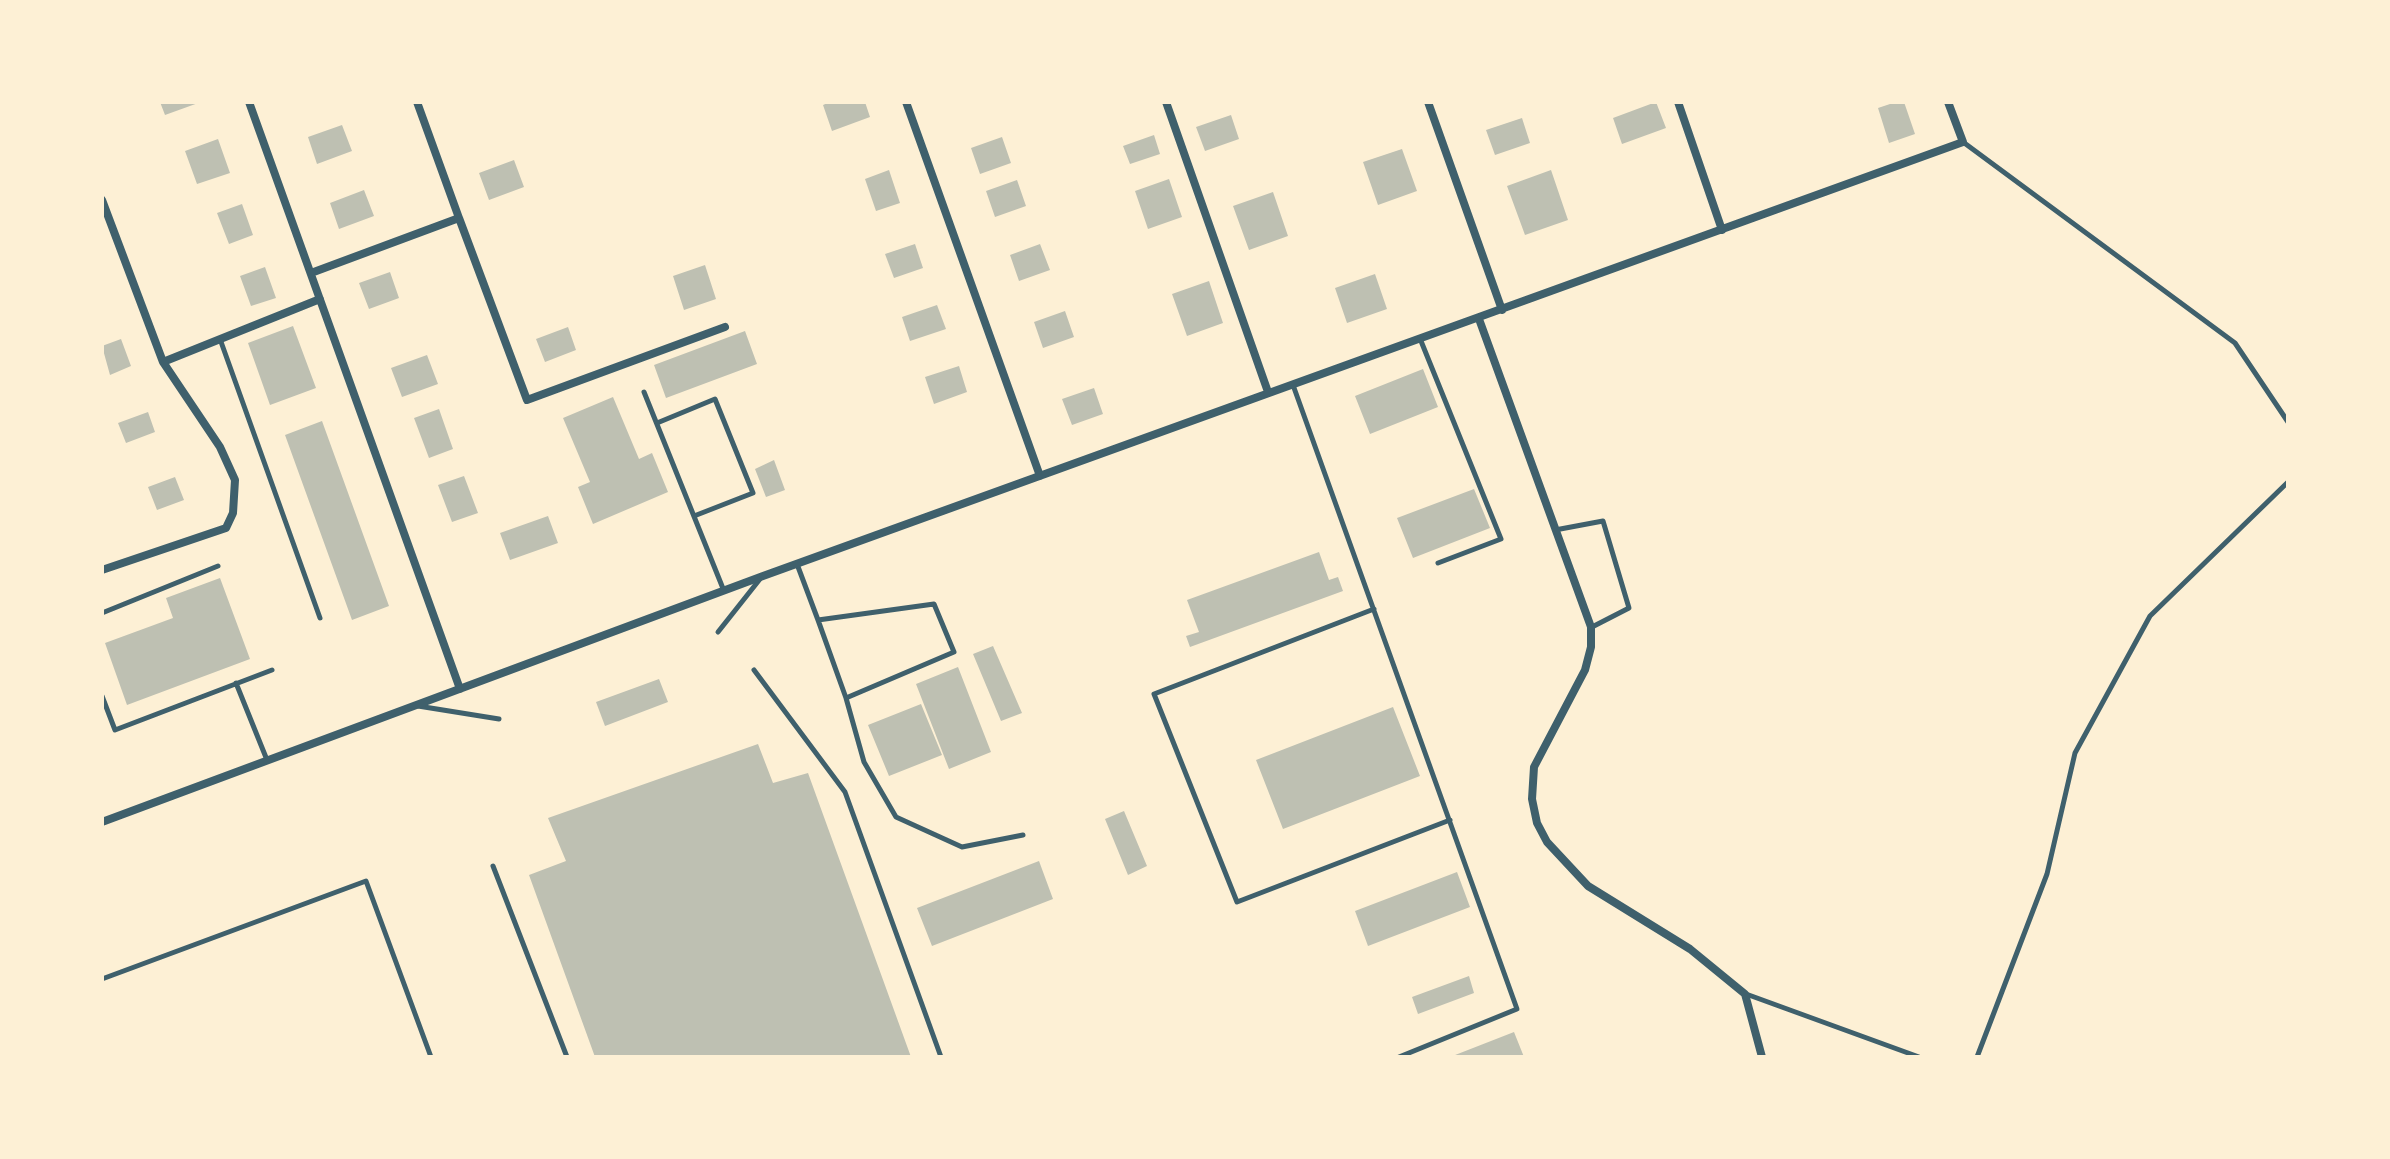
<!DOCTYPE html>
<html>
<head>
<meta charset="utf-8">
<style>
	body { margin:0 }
	#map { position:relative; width:2390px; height:1159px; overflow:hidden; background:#fdf0d5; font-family:"PT Sans Narrow",sans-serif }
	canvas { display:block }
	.frame { position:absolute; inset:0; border:104px solid #fdf0d5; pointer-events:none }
</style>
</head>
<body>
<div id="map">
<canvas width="2390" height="1159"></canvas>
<div class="frame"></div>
</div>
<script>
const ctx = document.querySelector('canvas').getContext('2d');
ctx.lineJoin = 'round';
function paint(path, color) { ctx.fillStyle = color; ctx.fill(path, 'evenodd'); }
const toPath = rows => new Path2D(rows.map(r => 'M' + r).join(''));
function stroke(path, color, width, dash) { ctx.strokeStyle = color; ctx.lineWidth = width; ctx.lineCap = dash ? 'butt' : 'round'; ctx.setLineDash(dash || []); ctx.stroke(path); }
paint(toPath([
	[160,102,201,102,165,115],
	[830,102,865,102,870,117,832,131,823,105],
	[1656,102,1666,128,1622,144,1613,118],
	[1896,102,1904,102,1915,134,1889,143,1878,108],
	[1231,115,1239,139,1205,151,1196,127],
	[1522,118,1530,143,1495,155,1486,130],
	[342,125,352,151,317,164,308,137],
	[1154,135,1160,154,1130,164,1123,146],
	[1002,137,1011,163,980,174,971,148],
	[218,139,230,173,197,184,185,151],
	[1402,149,1417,191,1378,205,1363,162],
	[514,160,524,187,489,200,479,173],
	[889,170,900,203,876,211,865,179],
	[1551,170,1568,220,1525,235,1507,186],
	[1169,179,1182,217,1148,229,1135,191],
	[1017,180,1026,206,995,217,986,191],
	[364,190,374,216,339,229,330,203],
	[1273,192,1288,236,1249,250,1233,206],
	[242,204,253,235,229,244,217,213],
	[915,244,923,268,894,278,885,254],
	[1040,244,1050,270,1019,281,1010,255],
	[705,265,716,299,684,310,673,276],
	[265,267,276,298,251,306,240,276],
	[390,272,399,298,369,309,359,283],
	[1375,274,1387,309,1347,323,1335,288],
	[1209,281,1223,323,1187,336,1172,294],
	[937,305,946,329,910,341,902,317],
	[1065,311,1074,337,1043,348,1034,322],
	[293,326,316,388,270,405,248,343],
	[568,327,576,350,545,362,536,339],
	[745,331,757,364,666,398,654,365],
	[121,339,131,366,110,375,102,346],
	[427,355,438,384,402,397,391,368],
	[959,366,967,392,934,404,925,377],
	[1423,369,1438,407,1370,434,1355,396],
	[1094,388,1103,414,1072,425,1062,399],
	[613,397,639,459,652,453,668,492,593,524,578,487,590,482,563,418],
	[439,409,453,449,429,458,414,418],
	[148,412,155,432,126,443,118,423],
	[322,421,389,606,352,620,285,435],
	[774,460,785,490,766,497,755,469],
	[464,476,478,513,452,522,438,485],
	[175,477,184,500,157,510,148,487],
	[1474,489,1490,528,1413,558,1397,518],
	[548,516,558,543,510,560,500,533],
	[1319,552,1329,580,1338,577,1343,591,1190,647,1186,636,1199,632,1187,600],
	[220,578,250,659,127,705,105,643,173,618,166,598],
	[993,646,1022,713,1001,721,973,654],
	[958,667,991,752,949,769,916,684],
	[659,679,668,702,605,726,596,702],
	[921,704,942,755,889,776,868,725],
	[1393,707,1420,776,1283,829,1256,760],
	[758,744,773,783,808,773,911,1057,595,1057,529,875,566,861,548,818],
	[1124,811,1147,866,1128,875,1105,819],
	[1039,861,1053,899,932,946,917,908],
	[1457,872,1470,907,1368,946,1355,911],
	[1469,976,1474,993,1418,1014,1412,997],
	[1514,1032,1524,1057,1450,1057]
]), '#bec0b2');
stroke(toPath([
	[1963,142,2235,343,2288,422],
	[220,339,320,618],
	[1421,341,1501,539,1438,563],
	[1293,385,1517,1009,1399,1057],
	[644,392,724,591],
	[657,423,715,399,753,493,694,516],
	[1555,530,1603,521,1629,608,1592,627],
	[797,564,818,620,846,698,954,652,934,604,818,620],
	[1374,609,1154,694,1237,902,1450,820],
	[102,613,218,566],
	[718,632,760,579],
	[754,670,845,792,941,1057],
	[236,683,267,760],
	[102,696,115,730,272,670],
	[846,698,864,762,896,817,962,847,1023,835],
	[418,706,499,719],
	[493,866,567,1057],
	[102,979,366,881,431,1057],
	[1746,994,1919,1057],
	[1977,1057,2047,874,2075,753,2150,616,2288,482]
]), '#3f606c', 5);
stroke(toPath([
	[249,102,460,689],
	[906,102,1040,476],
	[1166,102,1268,392],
	[1428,102,1502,310],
	[1678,102,1722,230],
	[102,200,163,362,320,299],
	[459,218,527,400,725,327],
	[311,273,459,218,417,102],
	[1479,319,1591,627,1591,647,1585,670,1534,767,1532,799,1537,823,1547,842,1588,886,1690,949,1745,994,1762,1057],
	[102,570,226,528,233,513,235,480,220,447,163,362],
	[102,822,763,576,1963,142,1948,102]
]), '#3f606c', 8);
</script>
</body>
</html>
